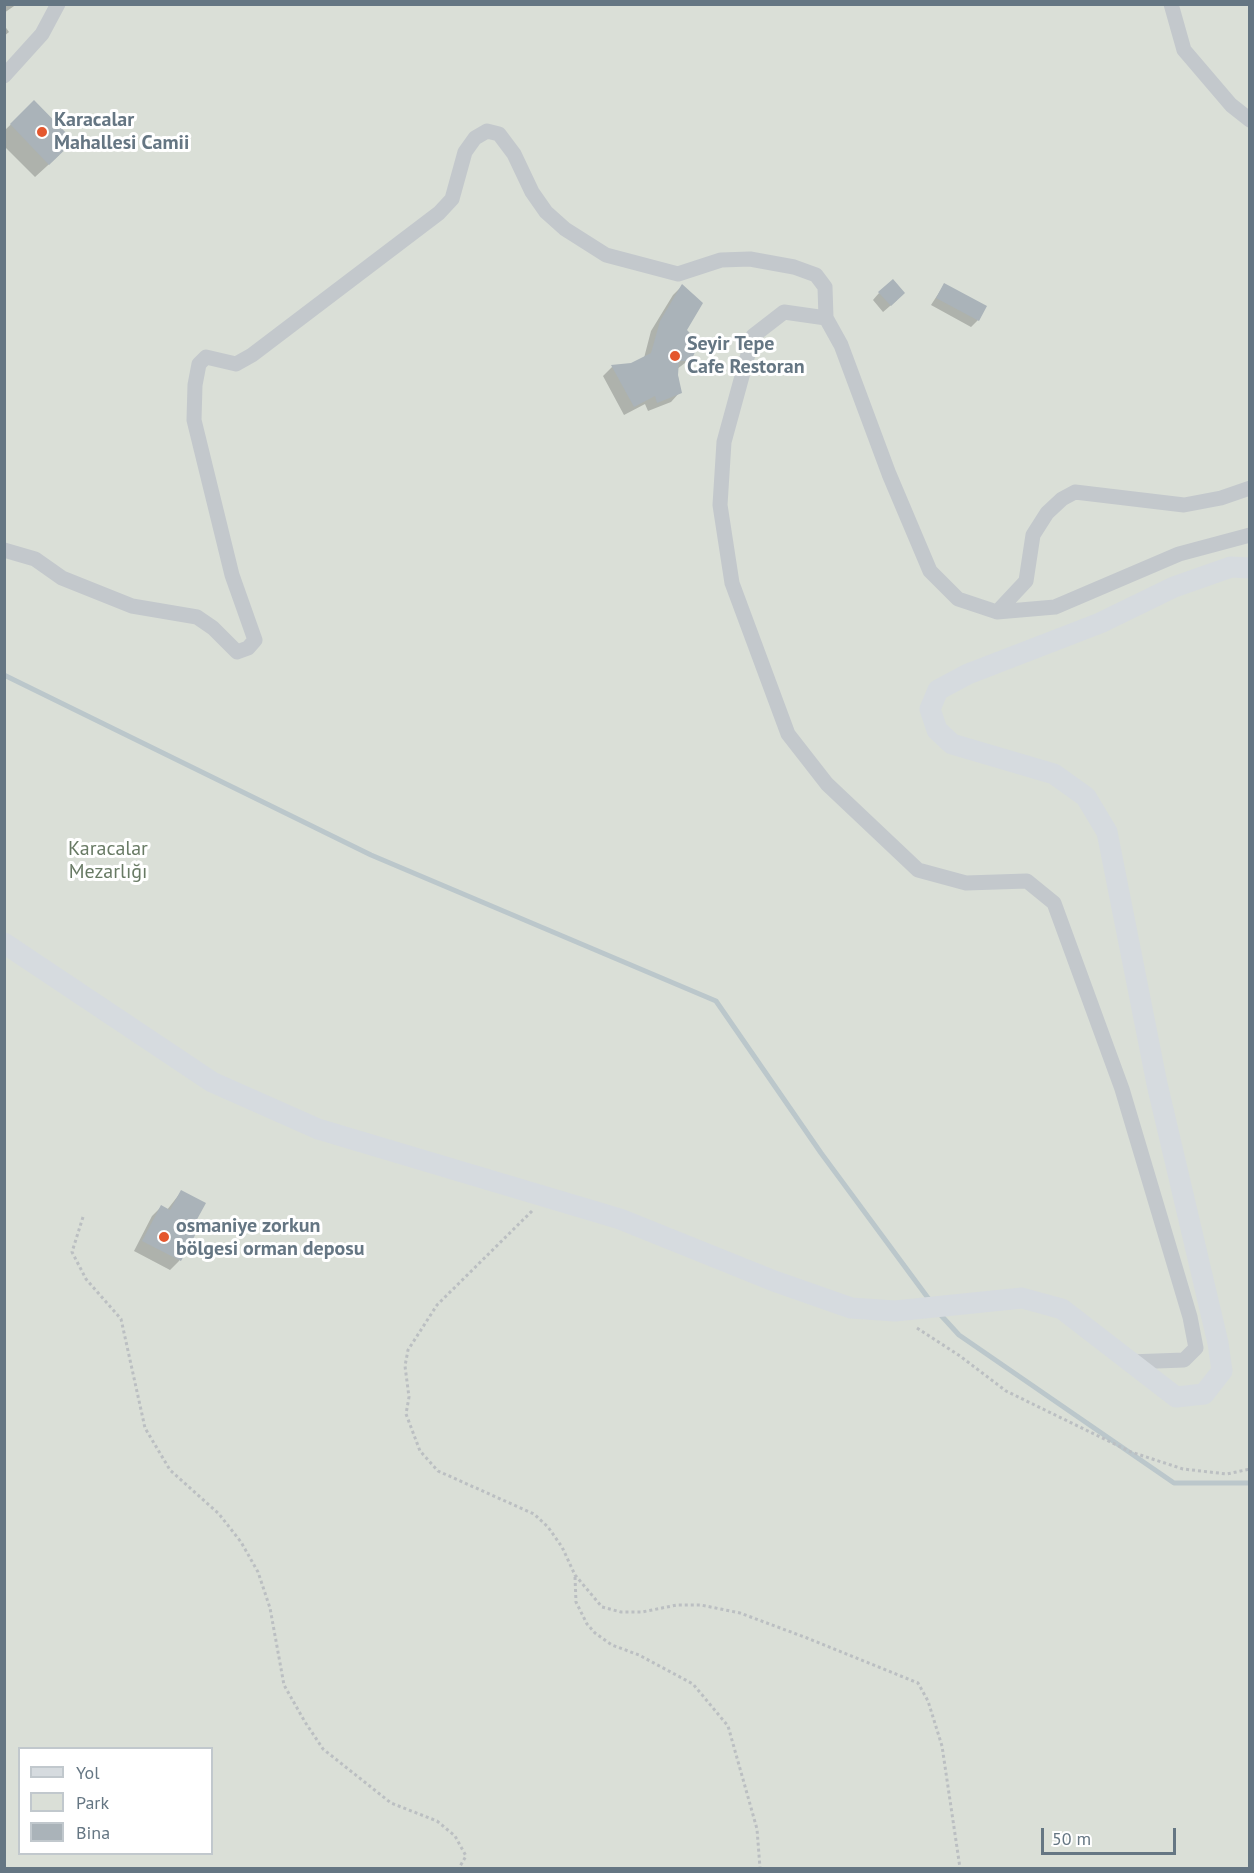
<!DOCTYPE html>
<html>
<head>
<meta charset="utf-8">
<style>
	body { margin:0 }
	#map { position:relative; width:1254px; height:1873px; overflow:hidden; background:#fafaf8; font-family:"PT Sans",sans-serif }
	canvas { display:block }
	.frame { position:absolute; inset:0; border:6px solid #657683; pointer-events:none }
	.legend { position:absolute; left:18px; top:1747px; width:195px; height:108px; box-sizing:border-box; background:#fff; border:2px solid #c1c8cd; margin:0; padding:8px 10px; list-style:none; font-size:18px; color:#657683 }
	.legend li { display:flex; align-items:center; gap:12px; height:30px }
	.legend b { width:30px; border:2px solid #c1c8cd }
	.scale { position:absolute; left:1041px; top:1828px; width:135px; height:27px; box-sizing:border-box; border:3px solid #657683; border-top:0; padding-left:8px; font-size:18px; line-height:21px; white-space:nowrap; color:#657683; -webkit-text-stroke:4px #fff; paint-order:stroke }
</style>
</head>
<body>
<div id="map">
<canvas width="1254" height="1873"></canvas>
<div class="frame"></div>
<ul class="legend">
<li><b style="height:8px;background:#d6dbdf"></b>Yol</li>
<li><b style="height:16px;background:#dadfd7"></b>Park</li>
<li><b style="height:16px;background:#aab3b9"></b>Bina</li>
</ul>
<div class="scale">50 m</div>
</div>
<script>
const ctx = document.querySelector('canvas').getContext('2d');
ctx.lineJoin = 'round';
function paint(path, color) { ctx.fillStyle = color; ctx.fill(path, 'evenodd'); }
const toPath = rows => new Path2D(rows.map(r => 'M' + r).join(''));
function stroke(path, color, width, dash) { ctx.strokeStyle = color; ctx.lineWidth = width; ctx.lineCap = dash ? 'butt' : 'round'; ctx.setLineDash(dash || []); ctx.stroke(path); }
function label(font, color, halo, rows, align = 'center') {
  ctx.font = font + ' "PT Sans",sans-serif'; ctx.lineWidth = 6; ctx.setLineDash([]); ctx.textBaseline = 'middle'; ctx.strokeStyle = halo; ctx.fillStyle = color; for (const [text, x, y, turn = 0] of rows) {
    ctx.save(); ctx.translate(x, y); ctx.rotate((+turn || 0) * Math.PI / 180); ctx.textAlign = isNaN(turn) ? turn : align; if (halo) ctx.strokeText(text, 0, 0); ctx.fillText(text, 0, 0); ctx.restore();
  }
}
paint(toPath([
	[5,5,1249,5,1249,1868,5,1868],
	[20,1748,212,1748,212,1854,20,1854]
]), '#dadfd7');
paint(toPath([
	[4,4,17,4,4,13],
	[4,25,9,32,4,36],
	[34,102,59,155,35,177,4,146,4,131],
	[944,285,978,320,971,327,931,305],
	[682,286,689,360,677,369,680,392,671,402,648,411,645,404,624,415,603,376,612,367,631,364,644,358,651,331,673,295],
	[879,293,897,300,883,312,873,300],
	[181,1192,193,1224,198,1226,179,1261,170,1270,134,1251,152,1216,161,1207,167,1210]
]), '#0003');
stroke(toPath([
	[4,675,371,855,716,1001,821,1153,931,1302],
	[938,1312,959,1335,1174,1483,1250,1483]
]), '#bbc7cb', 5);
paint(toPath([
	[34,100,74,141,49,165,10,124],
	[893,279,905,293,891,306,878,292],
	[944,283,987,306,979,321,936,298],
	[682,284,703,303,687,330,699,343,691,361,679,361,678,375,682,393,657,403,655,396,634,407,611,365,631,363,651,353,660,321],
	[181,1190,206,1203,195,1223,200,1226,181,1261,142,1241,161,1205,170,1210]
]), '#aab3b9');
stroke(toPath([
	[532,1211,437,1305,408,1350,405,1366,409,1397,406,1414,420,1451,438,1471,534,1514,548,1527,562,1547,575,1575,602,1607,621,1612,642,1612,677,1605,701,1605,740,1613,807,1638,918,1683,928,1701,942,1746,960,1868],
	[83,1217,72,1252,86,1279,121,1319,145,1428,170,1470,219,1514,241,1542,258,1572,270,1608,284,1685,305,1722,323,1749,391,1803,437,1821,455,1836,466,1856,459,1868],
	[917,1328,960,1356,1006,1391,1131,1452,1183,1469,1227,1474,1250,1469],
	[575,1577,576,1602,587,1624,595,1633,612,1645,639,1655,693,1684,728,1726,757,1829,760,1868]
]), '#bbbfc2', 3, [3, 3]);
stroke(toPath([
	[1171,4,1184,50,1231,105,1250,120],
	[4,76,42,34,58,4],
	[4,550,35,559,62,578,132,606,197,617,213,628,237,652,248,648,255,640,232,575,194,420,195,385,199,364,206,357,236,364,252,355,439,213,452,199,465,152,475,138,487,131,499,134,514,154,532,192,546,212,565,229,606,255,678,274,721,260,750,259,794,267,816,275,825,287,826,318],
	[997,612,1026,581,1033,535,1047,513,1062,499,1075,492,1184,505,1221,498,1250,488],
	[1129,1362,1184,1360,1196,1348,1190,1317,1122,1089,1054,903,1027,881,966,883,918,870,827,784,788,734,732,583,720,505,724,442,753,336,784,312,826,318,841,345,889,474,930,571,958,599,997,612,1055,607,1179,554,1250,535]
]), '#c3c8cc', 15);
stroke(toPath([
	[4,943,212,1082,318,1129,620,1219,774,1281,851,1308,895,1311,1022,1298,1062,1309,1176,1397,1204,1394,1222,1371,1218,1343,1157,1084,1107,832,1086,797,1054,774,952,744,937,730,930,709,938,690,968,674,1100,623,1174,587,1231,567,1250,568]
]), '#d6dbdf', 21);
for (const [x, y, r, color] of [
	[42,132,6,"#e4572e"],
	[675,356,6,"#e4572e"],
	[164,1237,6,"#e4572e"]
]) { const dot = new Path2D(); dot.arc(x, y, r, 0, 2 * Math.PI); ctx.fillStyle = color; ctx.fill(dot); stroke(dot, '#fff', 2); }
label('bold 20px', '#657683', '#fff', [
	["Karacalar",54,120],
	["Mahallesi Camii",54,143],
	["Seyir Tepe",687,344],
	["Cafe Restoran",687,367],
	["osmaniye zorkun",176,1226],
	["bölgesi orman deposu",176,1249]
], 'left');
label('20px', '#687a64', '#fff', [
	["Karacalar",108,849],
	["Mezarlığı",108,872]
]);
</script>
</body>
</html>
